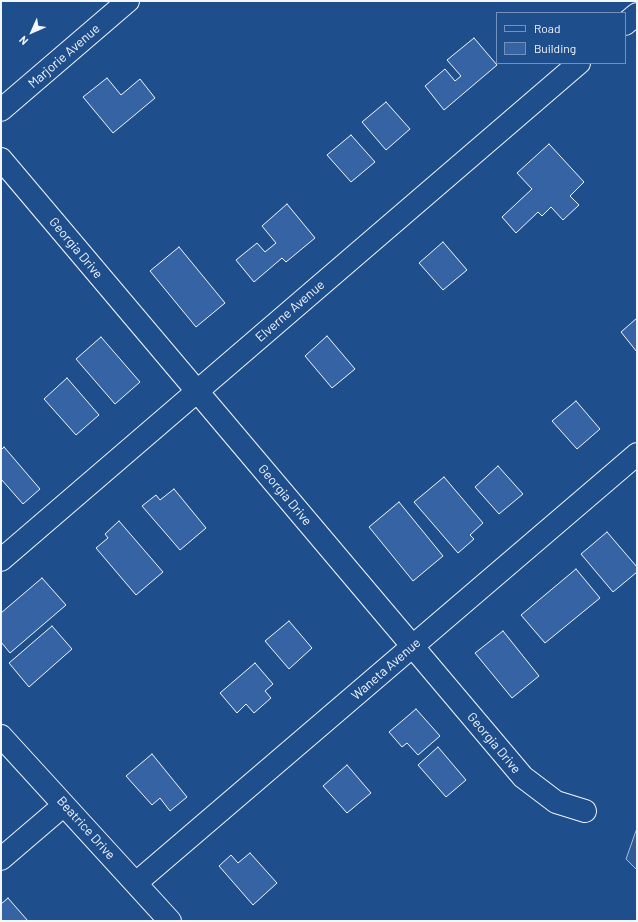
<!DOCTYPE html>
<html>
<head>
<meta charset="utf-8">
<style>
	body { margin:0 }
	#map { position:relative; width:638px; height:922px; overflow:hidden; background:#1f4e8c; font-family:Barlow,sans-serif }
	canvas { display:block }
	.frame { position:absolute; inset:0; border:2px solid #f2f6ff; pointer-events:none }
	.legend { position:absolute; left:496px; top:12px; width:130px; height:52px; box-sizing:border-box; background:#1f4e8c; border:1px solid #7391ba; margin:0; padding:5px 7px; list-style:none; font-size:12px; color:#f2f6ff }
	.legend li { display:flex; align-items:center; gap:8px; height:20px }
	.legend b { width:20px; border:1px solid #7391ba }
	.north { position:absolute; left:12px; top:12px; width:40px; height:40px; -webkit-text-stroke:3px #1f4e8c; paint-order:stroke; rotate:225deg; font-size:11px; font-weight:700; line-height:16px; text-align:center; color:#f2f6ff }
	.north::after { content:''; display:block; margin:auto; width:14px; height:18px; background:#f2f6ff; clip-path:polygon(50% 0,100% 100%,50% 72%,0 100%) }
</style>
</head>
<body>
<div id="map">
<canvas width="638" height="922"></canvas>
<div class="frame"></div>
<ul class="legend">
<li><b style="height:5px;background:#1f4e8c"></b>Road</li>
<li><b style="height:11px;background:#3563a3"></b>Building</li>
</ul>
<div class="north">N</div>
</div>
<script>
const ctx = document.querySelector('canvas').getContext('2d');
ctx.lineJoin = 'round';
function paint(path, color) { ctx.fillStyle = color; ctx.fill(path, 'evenodd'); }
const toPath = rows => new Path2D(rows.map(r => 'M' + r).join(''));
function stroke(path, color, width, dash) { ctx.strokeStyle = color; ctx.lineWidth = width; ctx.lineCap = dash ? 'butt' : 'round'; ctx.setLineDash(dash || []); ctx.stroke(path); }
function label(font, color, halo, rows, align = 'center') {
  ctx.font = font + ' Barlow,sans-serif'; ctx.lineWidth = 3; ctx.setLineDash([]); ctx.textBaseline = 'middle'; ctx.strokeStyle = halo; ctx.fillStyle = color; for (const [text, x, y, turn = 0] of rows) {
    ctx.save(); ctx.translate(x, y); ctx.rotate((+turn || 0) * Math.PI / 180); ctx.textAlign = isNaN(turn) ? turn : align; if (halo) ctx.strokeText(text, 0, 0); ctx.fillText(text, 0, 0); ctx.restore();
  }
}
const built = toPath([
	[637,828,637,870,626,859,637,828]
]);
paint(built, '#305b95');
stroke(built, '#a8bbd7', 1);
const building = toPath([
	[474,38,497,65,444,110,425,86,445,69,455,81,461,76,447,60,474,38],
	[107,78,121,95,140,79,155,98,113,133,83,97,107,78],
	[386,102,410,129,386,150,362,122,386,102],
	[351,135,375,162,351,182,327,155,351,135],
	[549,144,584,182,570,196,579,205,563,220,551,207,542,216,538,212,516,233,502,217,532,189,517,173,549,144],
	[287,204,315,238,286,262,282,258,254,282,236,260,257,243,265,252,276,243,262,226,287,204],
	[443,242,467,270,443,290,419,263,443,242],
	[179,247,225,303,196,327,150,271,179,247],
	[637,318,637,352,621,332,637,318],
	[327,336,355,369,332,388,305,356,327,336],
	[101,337,140,382,115,404,76,359,101,337],
	[67,378,99,415,76,435,44,399,67,378],
	[576,401,600,429,577,449,552,421,576,401],
	[4,447,40,489,23,504,1,479,1,450,4,447],
	[498,466,523,494,499,514,475,487,498,466],
	[444,477,483,523,470,535,474,539,458,553,414,502,444,477],
	[174,489,206,528,180,550,142,506,156,495,160,500,174,489],
	[399,502,443,556,413,581,369,527,399,502],
	[119,521,163,572,136,595,96,548,108,538,105,534,119,521],
	[607,532,637,567,637,572,613,592,581,554,607,532],
	[576,569,600,598,545,643,521,615,576,569],
	[42,578,66,605,10,653,1,642,1,613,42,578],
	[289,621,312,648,289,669,265,641,289,621],
	[52,626,72,649,29,687,9,663,52,626],
	[503,631,539,676,512,698,475,653,503,631],
	[255,663,273,684,265,691,271,698,254,713,246,704,237,713,220,693,255,663],
	[416,709,440,736,418,755,407,743,402,747,389,732,416,709],
	[438,747,466,780,446,797,418,765,438,747],
	[152,754,187,797,170,811,160,798,152,805,126,776,152,754],
	[347,765,371,793,347,813,323,786,347,765],
	[250,853,277,883,253,905,219,866,231,855,238,863,250,853],
	[8,898,28,921,1,921,1,904,8,898]
]);
paint(building, '#3563a3');
stroke(building, '#f2f6ff', 1);
const minor = toPath([
	[625,24,637,14],
	[1,110,128,1],
	[1,159,523,777,556,802,585,811],
	[1,560,579,63],
	[1,736,170,921],
	[1,859,64,805],
	[136,883,637,454]
]);
stroke(minor, '#f2f6ff', 24);
stroke(minor, '#1f4e8c', 22);
label('13px', '#f2f6ff', '#1f4e8c', [
	["Marjorie Avenue",64,56,-41],
	["Georgia Drive",76,248,50],
	["Elverne Avenue",290,311,-41],
	["Georgia Drive",285,495,50],
	["Waneta Avenue",386,669,-41],
	["Georgia Drive",494,743,50],
	["Beatrice Drive",86,828,48]
]);
</script>
</body>
</html>
